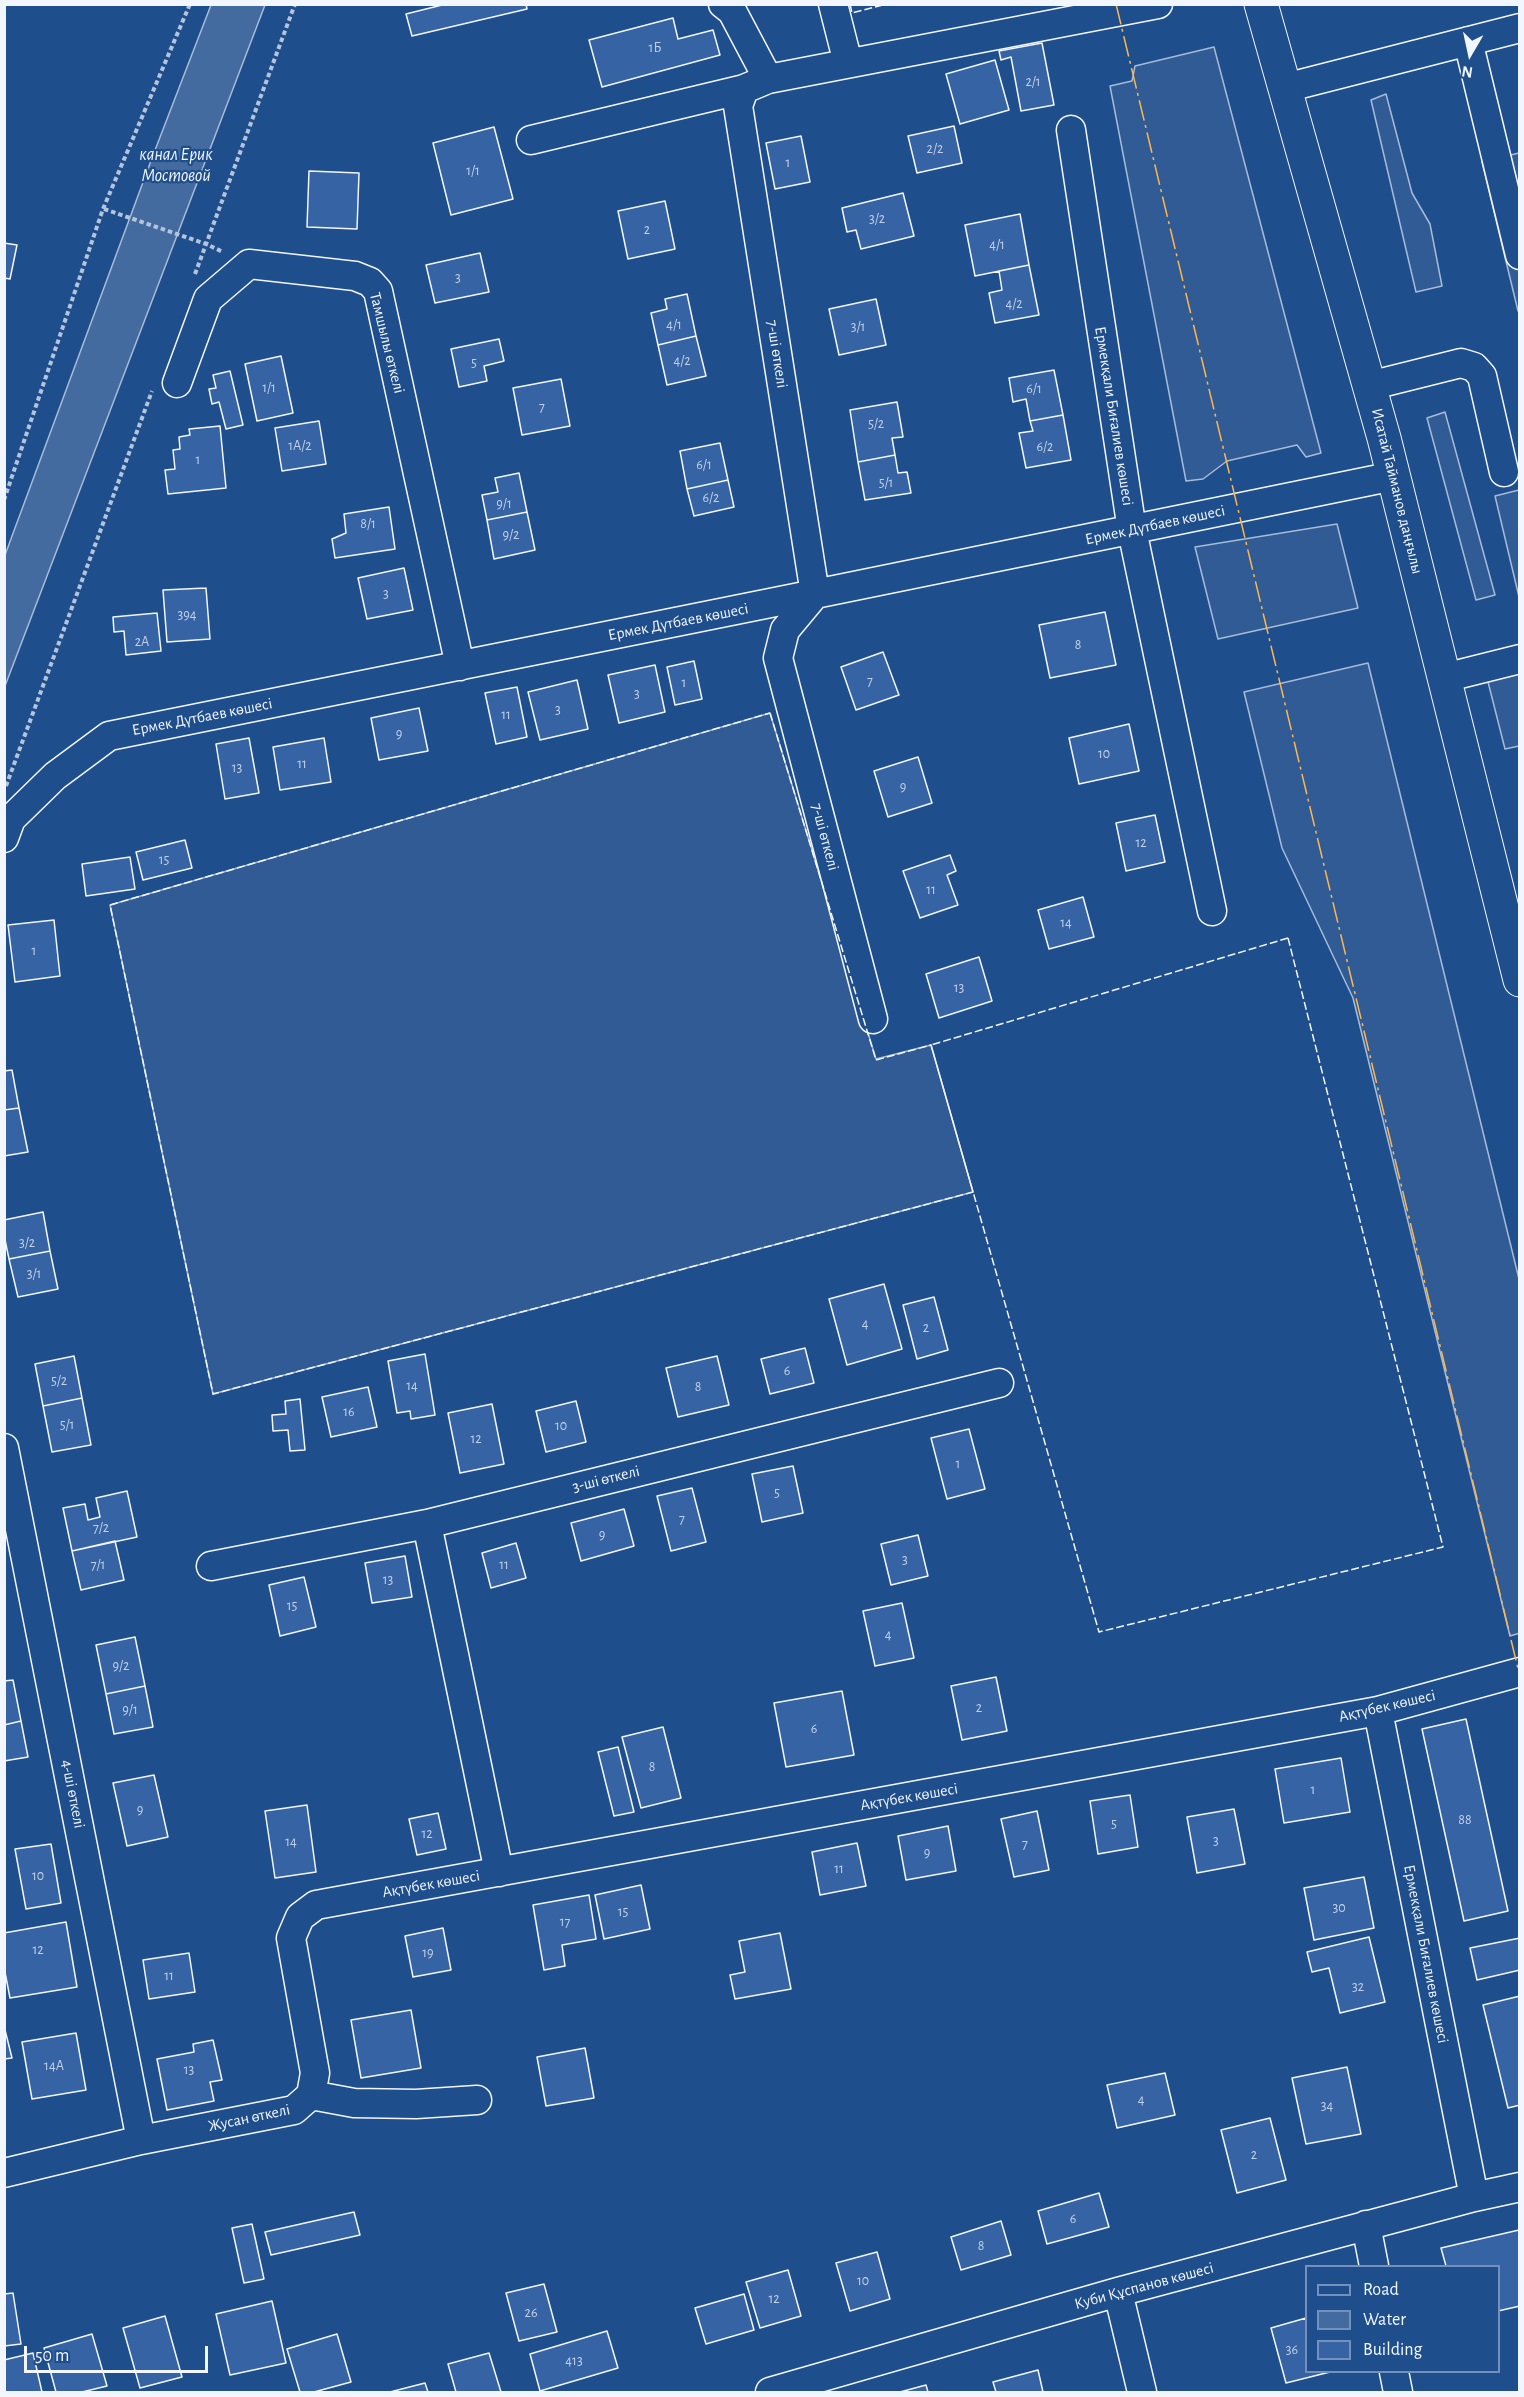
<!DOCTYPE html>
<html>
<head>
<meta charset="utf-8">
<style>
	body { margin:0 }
	#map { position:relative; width:1524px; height:2397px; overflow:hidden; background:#1f4e8c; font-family:"Alegreya Sans",sans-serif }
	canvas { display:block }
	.frame { position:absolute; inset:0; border:6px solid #f2f6ff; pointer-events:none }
	.legend { position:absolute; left:1305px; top:2265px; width:195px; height:108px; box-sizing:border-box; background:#1f4e8c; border:2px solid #7391ba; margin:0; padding:8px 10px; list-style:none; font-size:18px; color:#f2f6ff }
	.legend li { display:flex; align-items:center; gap:12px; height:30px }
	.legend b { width:30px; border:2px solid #7391ba }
	.north { position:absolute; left:1440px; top:24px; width:60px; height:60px; -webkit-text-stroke:4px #1f4e8c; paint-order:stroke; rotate:189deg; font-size:16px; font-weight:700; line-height:24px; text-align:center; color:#f2f6ff }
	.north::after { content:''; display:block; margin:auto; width:21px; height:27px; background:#f2f6ff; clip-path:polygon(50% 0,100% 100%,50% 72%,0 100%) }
	.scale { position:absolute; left:24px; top:2346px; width:184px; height:27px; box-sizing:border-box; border:3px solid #f2f6ff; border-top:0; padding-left:8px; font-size:18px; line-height:21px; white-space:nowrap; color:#f2f6ff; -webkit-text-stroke:4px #1f4e8c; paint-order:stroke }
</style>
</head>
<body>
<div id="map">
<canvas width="1524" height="2397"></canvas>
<div class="frame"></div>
<ul class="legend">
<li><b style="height:8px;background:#1f4e8c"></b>Road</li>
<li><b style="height:16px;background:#446ba0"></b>Water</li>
<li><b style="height:16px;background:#3563a3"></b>Building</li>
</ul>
<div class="north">N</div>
<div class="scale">50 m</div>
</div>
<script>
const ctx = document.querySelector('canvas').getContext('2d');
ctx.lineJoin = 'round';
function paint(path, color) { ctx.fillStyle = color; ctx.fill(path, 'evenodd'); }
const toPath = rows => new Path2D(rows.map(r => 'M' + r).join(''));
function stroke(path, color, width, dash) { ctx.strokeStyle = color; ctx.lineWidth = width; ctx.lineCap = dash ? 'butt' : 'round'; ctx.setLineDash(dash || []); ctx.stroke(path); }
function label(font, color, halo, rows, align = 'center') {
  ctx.font = font + ' "Alegreya Sans",sans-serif'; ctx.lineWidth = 4.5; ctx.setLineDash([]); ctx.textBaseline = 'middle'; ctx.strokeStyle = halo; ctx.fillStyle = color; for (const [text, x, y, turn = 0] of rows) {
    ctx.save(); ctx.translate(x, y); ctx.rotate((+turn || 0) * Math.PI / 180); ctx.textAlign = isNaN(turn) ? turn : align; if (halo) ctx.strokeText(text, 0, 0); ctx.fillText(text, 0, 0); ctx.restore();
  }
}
const built = toPath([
	[1214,47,1321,453,1306,457,1297,445,1227,461,1203,479,1186,481,1110,86,1132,81,1135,66,1214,47],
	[1386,94,1412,193,1430,224,1442,286,1416,292,1371,100,1386,94],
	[1519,153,1519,311,1518,311,1482,162,1519,153],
	[1445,412,1495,595,1476,600,1427,418,1445,412],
	[1519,490,1520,490,1519,597,1495,496,1519,490],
	[1337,524,1358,608,1218,639,1195,547,1337,524],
	[1368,663,1519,1279,1520,1633,1510,1636,1353,998,1282,848,1244,692,1368,663],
	[1519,670,1519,746,1505,749,1487,678,1519,670],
	[770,713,876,1059,931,1045,973,1192,213,1394,110,905,770,713]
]);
paint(built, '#305b95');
stroke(built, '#a8bbd7', 1.5);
const water = toPath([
	[211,5,265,5,5,686,5,555,152,158,211,5]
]);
paint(water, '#446ba0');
stroke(water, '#a8bbd7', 1.5);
const building = toPath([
	[446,4,526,4,527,9,412,36,406,14,446,4],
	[673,18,678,39,713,30,720,55,602,87,589,40,673,18],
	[1042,43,1054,105,1021,111,1011,57,1001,60,999,51,1042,43],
	[995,60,1009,110,960,124,946,74,995,60],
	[954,126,962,163,917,173,908,136,954,126],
	[494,127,513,199,451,215,433,143,494,127],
	[801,136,810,182,775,189,766,143,801,136],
	[309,171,359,173,357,229,307,227,309,171],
	[903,193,914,236,861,249,856,230,847,232,842,208,903,193],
	[665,201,675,249,628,259,618,211,665,201],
	[1020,214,1029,265,975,276,965,225,1020,214],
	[4,243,17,245,10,279,4,278,4,243],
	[480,253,489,292,435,303,426,265,480,253],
	[1029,265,1039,315,995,323,989,293,1002,290,999,271,1029,265],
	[687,294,696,336,658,345,651,313,667,309,665,299,687,294],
	[876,299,886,345,839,355,829,309,876,299],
	[696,336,706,376,667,385,658,345,696,336],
	[499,339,504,361,484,366,487,381,459,387,451,349,499,339],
	[281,356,293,413,257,421,245,364,281,356],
	[1054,370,1063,415,1030,421,1026,399,1013,402,1009,378,1054,370],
	[230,371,243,425,226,429,219,402,212,404,209,389,216,388,213,375,230,371],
	[561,379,570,426,522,435,513,388,561,379],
	[897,402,903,437,892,438,895,455,858,462,850,410,897,402],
	[1063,415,1071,460,1026,468,1019,433,1033,431,1030,421,1063,415],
	[319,421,326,464,282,471,275,428,319,421],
	[220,426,226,488,168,494,165,470,175,469,173,450,180,449,179,437,190,435,189,429,220,426],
	[720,443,728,480,687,489,680,451,720,443],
	[895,455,898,473,907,472,911,493,865,500,858,462,895,455],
	[519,473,527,512,487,520,482,495,498,492,495,478,519,473],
	[728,480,734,507,694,516,687,489,728,480],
	[389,507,395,549,335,558,332,539,346,533,344,514,389,507],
	[527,512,535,550,494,559,487,520,527,512],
	[404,568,413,610,367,619,358,578,404,568],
	[206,588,210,639,167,642,163,590,206,588],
	[1105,612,1116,665,1050,678,1039,625,1105,612],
	[157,613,161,651,126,655,124,631,114,632,113,617,157,613],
	[883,652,899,695,856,710,841,667,883,652],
	[694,661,702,699,675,705,667,667,694,661],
	[655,665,665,712,619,723,608,675,655,665],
	[577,680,588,729,540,740,528,692,577,680],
	[517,687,527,737,496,744,485,693,517,687],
	[419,708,428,751,379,760,371,718,419,708],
	[1129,724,1139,771,1079,784,1069,738,1129,724],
	[249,738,259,793,225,799,216,744,249,738],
	[324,738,331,782,280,790,273,747,324,738],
	[918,757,932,803,888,817,874,771,918,757],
	[1155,815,1165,862,1126,871,1116,823,1155,815],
	[185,840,192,868,143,880,136,852,185,840],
	[950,855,956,871,947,875,958,905,920,918,903,871,950,855],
	[130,857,135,889,86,896,82,864,130,857],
	[1083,897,1094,937,1049,949,1038,910,1083,897],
	[54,920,60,976,15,982,8,925,54,920],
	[979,957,992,1001,939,1018,926,974,979,957],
	[12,1070,19,1108,4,1110,4,1071,12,1070],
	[19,1108,28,1152,4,1156,4,1110,19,1108],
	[43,1212,50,1251,9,1259,4,1235,4,1220,43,1212],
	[50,1251,58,1289,18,1297,9,1259,50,1251],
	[884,1284,902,1349,847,1365,829,1299,884,1284],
	[934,1297,948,1350,917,1359,903,1305,934,1297],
	[805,1348,814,1383,770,1394,761,1359,805,1348],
	[425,1354,435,1415,411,1419,410,1411,397,1413,388,1361,425,1354],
	[74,1356,82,1398,43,1406,35,1364,74,1356],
	[717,1356,729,1405,678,1417,666,1368,717,1356],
	[368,1387,377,1427,331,1437,322,1397,368,1387],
	[82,1398,91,1445,52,1452,43,1406,82,1398],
	[300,1399,305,1450,290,1451,288,1430,273,1431,272,1415,286,1414,285,1401,300,1399],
	[576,1401,586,1442,546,1452,536,1411,576,1401],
	[492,1404,504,1464,460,1473,448,1413,492,1404],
	[969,1429,985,1489,947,1499,931,1438,969,1429],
	[793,1466,803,1513,762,1522,752,1474,793,1466],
	[692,1488,706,1542,671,1551,657,1496,692,1488],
	[127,1491,137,1537,72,1551,63,1508,85,1504,88,1520,100,1517,96,1498,127,1491],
	[624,1509,634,1546,581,1561,571,1523,624,1509],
	[918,1535,928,1576,891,1585,881,1544,918,1535],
	[115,1541,124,1580,81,1590,72,1551,115,1541],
	[516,1543,526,1578,491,1588,482,1553,516,1543],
	[405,1556,412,1597,372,1603,365,1563,405,1556],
	[304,1577,316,1627,280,1636,269,1585,304,1577],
	[902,1603,914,1658,875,1666,863,1611,902,1603],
	[135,1637,145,1686,106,1694,96,1645,135,1637],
	[996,1677,1007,1731,962,1740,951,1686,996,1677],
	[13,1680,21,1721,4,1725,4,1681,13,1680],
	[145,1686,153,1727,114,1734,106,1694,145,1686],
	[842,1691,854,1755,786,1767,774,1703,842,1691],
	[1466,1719,1508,1911,1464,1921,1422,1729,1466,1719],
	[21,1721,28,1757,4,1761,4,1725,21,1721],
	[663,1727,681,1798,641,1808,622,1737,663,1727],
	[618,1747,634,1812,614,1816,598,1752,618,1747],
	[1341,1758,1350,1812,1284,1823,1275,1769,1341,1758],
	[154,1775,168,1837,127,1846,113,1783,154,1775],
	[1130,1795,1138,1847,1098,1854,1090,1801,1130,1795],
	[307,1805,316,1872,275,1878,265,1811,307,1805],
	[1234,1809,1245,1864,1197,1873,1187,1817,1234,1809],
	[1037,1811,1049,1870,1014,1877,1001,1819,1037,1811],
	[438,1813,446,1849,417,1855,409,1819,438,1813],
	[948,1826,956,1871,906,1880,898,1836,948,1826],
	[857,1843,866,1886,820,1895,812,1852,857,1843],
	[51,1844,61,1903,26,1909,15,1849,51,1844],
	[1364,1877,1374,1928,1314,1940,1304,1888,1364,1877],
	[641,1885,650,1929,604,1939,595,1895,641,1885],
	[589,1895,596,1939,562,1945,565,1966,544,1970,533,1905,589,1895],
	[66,1922,77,1987,10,1998,4,1967,4,1933,66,1922],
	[443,1928,451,1970,413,1977,405,1936,443,1928],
	[780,1933,791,1989,735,1999,730,1975,745,1972,739,1941,780,1933],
	[1369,1937,1385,2002,1340,2013,1329,1968,1312,1972,1307,1952,1369,1937],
	[1520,1938,1520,1970,1477,1980,1470,1948,1520,1938],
	[189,1953,195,1992,149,1999,143,1960,189,1953],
	[1520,1996,1520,2105,1508,2108,1483,2005,1520,1996],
	[411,2010,421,2068,361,2078,351,2020,411,2010],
	[4,2026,12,2058,4,2059,4,2026],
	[76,2033,86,2090,32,2099,22,2042,76,2033],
	[213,2040,222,2080,210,2082,214,2101,167,2110,157,2059,194,2052,193,2044,213,2040],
	[585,2048,594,2098,546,2106,537,2057,585,2048],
	[1347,2067,1361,2134,1306,2144,1292,2078,1347,2067],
	[1165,2073,1175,2115,1117,2128,1107,2085,1165,2073],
	[1270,2118,1286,2180,1237,2193,1221,2130,1270,2118],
	[1099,2193,1109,2227,1047,2244,1038,2211,1099,2193],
	[354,2212,360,2235,271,2255,265,2232,354,2212],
	[1001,2221,1011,2255,961,2270,951,2237,1001,2221],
	[252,2224,264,2279,244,2283,232,2228,252,2224],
	[1519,2230,1520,2306,1498,2311,1498,2266,1446,2266,1441,2248,1519,2230],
	[877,2252,890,2299,850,2311,836,2263,877,2252],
	[788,2270,801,2316,760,2328,746,2282,788,2270],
	[544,2284,557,2332,519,2341,506,2293,544,2284],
	[13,2293,21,2344,4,2346,4,2294,13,2293],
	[744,2294,754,2330,706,2344,695,2308,744,2294],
	[272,2301,286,2363,230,2375,216,2314,272,2301],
	[165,2316,182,2377,140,2388,123,2328,165,2316],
	[1306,2318,1306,2372,1330,2372,1286,2383,1271,2328,1306,2318],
	[607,2331,618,2368,540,2391,530,2354,607,2331],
	[92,2334,107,2386,82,2392,56,2392,44,2348,92,2334],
	[337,2334,351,2382,314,2392,300,2392,287,2349,337,2334],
	[33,2353,42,2392,4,2392,4,2360,33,2353],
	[489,2353,501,2392,456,2392,448,2364,489,2353],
	[1038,2370,1043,2392,996,2392,993,2382,1038,2370],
	[425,2383,428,2392,390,2392,425,2383],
	[926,2385,928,2392,900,2392,926,2385]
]);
paint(building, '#3563a3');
stroke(building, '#f2f6ff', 1.5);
const minor = toPath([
	[723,4,732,11,768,79],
	[833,4,848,63],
	[1468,41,1520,255],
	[1285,88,1520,28],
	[1071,130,1132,530,1212,911],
	[531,140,744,89],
	[177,383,208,299,249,264,355,276,370,282,378,291,460,666],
	[1369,386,1461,363,1474,367,1482,376,1504,472],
	[1444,678,1520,659],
	[4,838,11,819,55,776,109,736,815,594,1394,476],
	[873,1019,778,658,785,630,815,594,738,106,744,89,768,79,1158,4],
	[4,1448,141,2140],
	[427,1524,499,1872],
	[211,1566,427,1524,999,1383],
	[1378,1711,1474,2197],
	[311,2095,354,2103,416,2104,477,2100],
	[4,2173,141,2140,294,2110,311,2095,315,2073,291,1938,300,1917,316,1905,1378,1711,1520,1672],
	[1366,2225,1374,2266],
	[1118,2292,1142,2392],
	[1394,2372,1398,2392],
	[770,2392,1118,2292,1474,2197,1520,2187]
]);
const major = toPath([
	[1261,4,1384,438,1520,980]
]);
stroke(minor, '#f2f6ff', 31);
stroke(major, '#f2f6ff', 35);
stroke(toPath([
	[104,209,206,244,223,252],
	[195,274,295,4],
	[4,500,103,209,190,4],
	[6,786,152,391]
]), '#b3c4dc', 4, [4.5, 3]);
stroke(minor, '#1f4e8c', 28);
stroke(major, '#1f4e8c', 33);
stroke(toPath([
	[850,4,852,13,887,4],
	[770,713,876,1060,931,1045,973,1192,213,1394,110,905,770,713],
	[1288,938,1443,1547,1099,1632,931,1045,1288,938]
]), '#f2f6ff', 1.5, [8, 3]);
stroke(toPath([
	[1116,4,1520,1677]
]), '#ffb74d', 1.5, [21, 4.5, 3, 4.5]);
label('14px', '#c3d1e8', null, [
	["1Б",655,48],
	["2/1",1033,82],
	["2/2",935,149],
	["1",788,163],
	["1/1",473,171],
	["3/2",877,219],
	["2",647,230],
	["4/1",997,245],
	["3",458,278],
	["4/2",1014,304],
	["4/1",674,325],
	["3/1",858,327],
	["4/2",682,361],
	["5",474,363],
	["1/1",269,388],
	["6/1",1034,389],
	["7",542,407],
	["5/2",876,424],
	["1А/2",300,446],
	["6/2",1045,447],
	["1",198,460],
	["6/1",704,465],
	["5/1",886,483],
	["6/2",711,498],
	["9/1",504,504],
	["8/1",368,524],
	["9/2",511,535],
	["3",386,594],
	["394",187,615],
	["2А",142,642],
	["8",1078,645],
	["7",870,681],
	["1",684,683],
	["3",637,694],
	["3",558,710],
	["11",506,715],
	["9",399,734],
	["10",1104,754],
	["11",302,764],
	["13",237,768],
	["9",903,787],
	["12",1141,843],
	["15",164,860],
	["11",931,890],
	["14",1066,923],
	["1",34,951],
	["13",959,988],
	["3/2",27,1243],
	["3/1",34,1274],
	["4",865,1324],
	["2",926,1328],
	["6",787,1371],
	["5/2",59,1381],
	["14",412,1386],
	["8",698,1387],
	["16",349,1412],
	["5/1",67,1425],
	["10",561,1426],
	["12",476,1439],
	["1",958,1464],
	["5",777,1493],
	["7",682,1519],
	["7/2",101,1528],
	["9",602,1535],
	["3",905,1560],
	["7/1",98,1565],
	["11",504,1565],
	["13",388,1580],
	["15",292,1606],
	["4",888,1635],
	["9/2",121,1666],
	["2",979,1708],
	["9/1",130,1710],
	["6",814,1729],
	["8",652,1767],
	["1",1313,1790],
	["9",140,1810],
	["88",1465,1820],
	["5",1114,1824],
	["12",427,1834],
	["3",1216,1841],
	["14",291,1842],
	["7",1025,1844],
	["9",927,1853],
	["11",839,1869],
	["10",38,1876],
	["30",1339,1908],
	["15",623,1912],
	["17",565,1922],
	["12",38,1950],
	["19",428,1953],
	["11",169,1976],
	["32",1358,1987],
	["14А",54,2066],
	["13",189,2070],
	["4",1141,2100],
	["34",1327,2106],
	["2",1254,2155],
	["6",1073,2219],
	["8",981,2246],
	["10",863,2281],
	["12",774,2299],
	["26",531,2313],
	["36",1292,2350],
	["413",574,2361]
]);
label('16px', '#f2f6ff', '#1f4e8c', [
	["Тамшылы өткелі",387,343,76],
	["7-шi өткелi",777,354,81],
	["Ермекқали Биғалиев көшесі",1114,416,81],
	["Исатай Тайманов даңғылы",1397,491,76],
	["Ермек Дүтбаев көшесi",1155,525,-12],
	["Ермек Дүтбаев көшесi",678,622,-11],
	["Ермек Дүтбаев көшесi",202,717,-11],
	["7-шi өткелi",825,837,75],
	["3-шi өткелi",606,1479,-14],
	["Ақтүбек көшесi",1387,1706,-13],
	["4-шi өткелi",73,1794,79],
	["Ақтүбек көшесi",909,1797,-10],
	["Ақтүбек көшесi",431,1884,-10],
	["Ермекқали Биғалиев көшесі",1426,1954,79],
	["Жусан өткелі",249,2118,-12],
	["Куби Құспанов көшесi",1144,2286,-15]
]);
label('italic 18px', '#f2f6ff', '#1f4e8c', [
	["канал Ерик",176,155],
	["Мостовой",176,176]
]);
</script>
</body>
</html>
